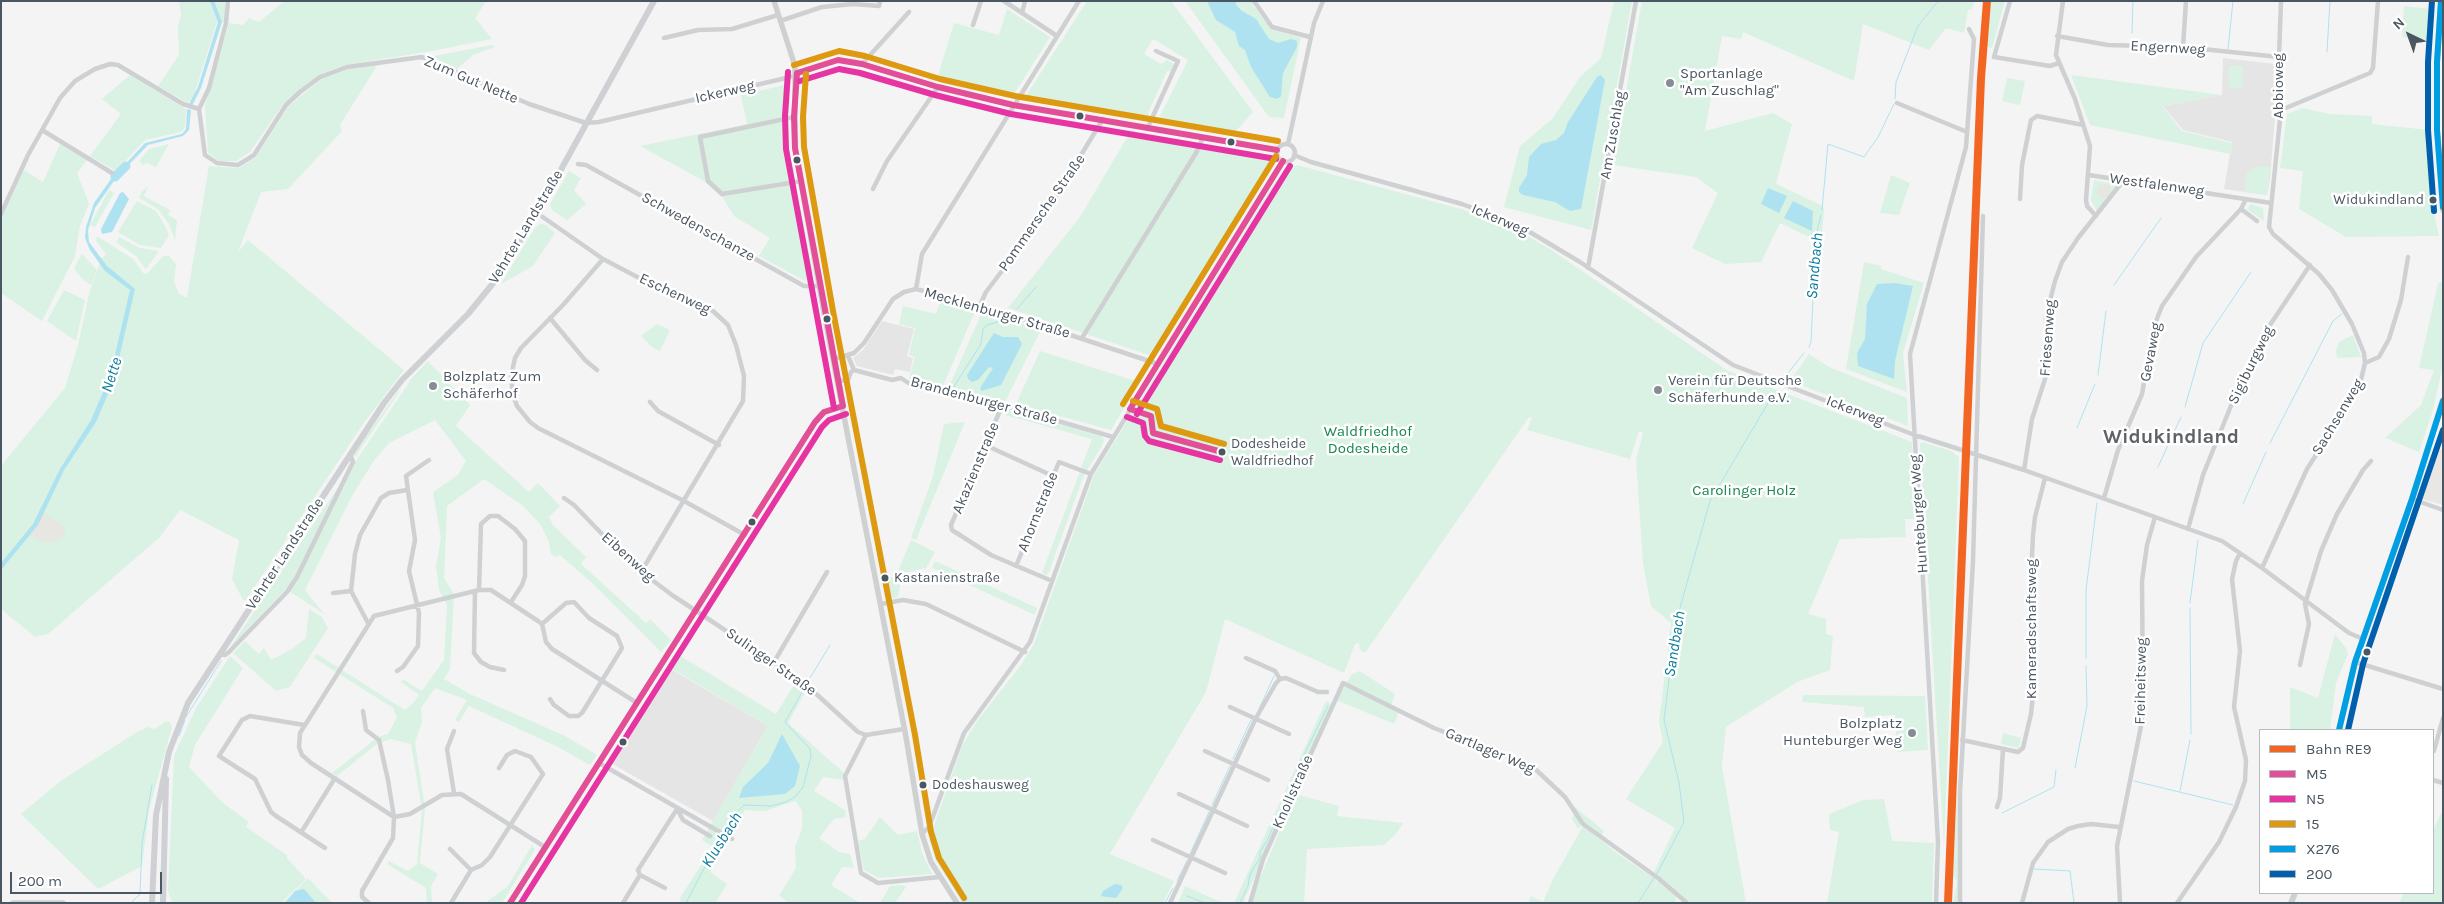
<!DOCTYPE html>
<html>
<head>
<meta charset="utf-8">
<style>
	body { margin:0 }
	#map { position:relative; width:2444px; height:904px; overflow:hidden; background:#f4f4f4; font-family:Karla,sans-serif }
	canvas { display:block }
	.frame { position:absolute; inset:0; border:2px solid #4a5661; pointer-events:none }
	.legend { position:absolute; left:2259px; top:729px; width:175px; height:165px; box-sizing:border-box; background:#fff; border:1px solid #b7bbc0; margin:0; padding:6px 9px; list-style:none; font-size:15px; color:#4a5661 }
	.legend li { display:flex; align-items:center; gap:10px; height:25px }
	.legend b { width:25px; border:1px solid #b7bbc0 }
	.north { position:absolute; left:2384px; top:10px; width:50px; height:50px; -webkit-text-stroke:4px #fff; paint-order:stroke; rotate:318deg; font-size:14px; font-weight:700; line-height:20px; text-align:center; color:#4a5661 }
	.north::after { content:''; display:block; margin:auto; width:18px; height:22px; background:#4a5661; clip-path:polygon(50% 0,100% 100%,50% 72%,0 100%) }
	.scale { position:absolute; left:10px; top:872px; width:152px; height:22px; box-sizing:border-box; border:2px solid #4a5661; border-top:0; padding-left:6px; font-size:15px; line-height:18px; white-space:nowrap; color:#4a5661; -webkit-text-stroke:4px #fff; paint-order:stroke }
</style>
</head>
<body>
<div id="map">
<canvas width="2444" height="904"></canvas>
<div class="frame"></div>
<ul class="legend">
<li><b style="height:6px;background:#f26522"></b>Bahn RE9</li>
<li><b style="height:6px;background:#e24f97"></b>M5</li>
<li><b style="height:6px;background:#e634a3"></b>N5</li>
<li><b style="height:6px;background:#dd990f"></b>15</li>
<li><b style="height:6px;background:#009fe3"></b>X276</li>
<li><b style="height:6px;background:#0060ad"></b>200</li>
</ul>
<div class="north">N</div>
<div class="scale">200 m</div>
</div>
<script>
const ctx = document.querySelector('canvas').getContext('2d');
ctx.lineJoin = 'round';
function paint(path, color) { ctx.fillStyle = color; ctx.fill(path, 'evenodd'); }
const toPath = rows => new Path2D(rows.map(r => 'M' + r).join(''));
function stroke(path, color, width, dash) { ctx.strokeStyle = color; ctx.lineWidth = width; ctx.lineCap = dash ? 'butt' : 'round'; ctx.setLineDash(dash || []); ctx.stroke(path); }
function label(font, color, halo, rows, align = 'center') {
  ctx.font = font + ' Karla,sans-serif'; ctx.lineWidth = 5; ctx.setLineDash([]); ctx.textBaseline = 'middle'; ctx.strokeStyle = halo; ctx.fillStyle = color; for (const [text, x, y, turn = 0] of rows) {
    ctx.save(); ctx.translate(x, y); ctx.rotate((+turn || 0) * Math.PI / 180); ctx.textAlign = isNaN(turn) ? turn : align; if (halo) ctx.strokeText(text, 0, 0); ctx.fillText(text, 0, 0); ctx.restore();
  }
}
paint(toPath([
	[2439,449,2443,450,2443,505,2422,499]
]), '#e8e7e3');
paint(toPath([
	[2223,58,2276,64,2276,103,2270,180,2267,195,2224,189,2232,142,2183,130,2163,106,2222,95],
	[882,321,914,329,907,356,913,358,910,372,895,369,893,375,857,366,853,358,863,350],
	[669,668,768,726,713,821,609,762]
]), '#e6e5e6');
paint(toPath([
	[179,1,225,1,225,23,217,22,194,95,188,103,158,86,179,55,178,28,181,15],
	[284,1,486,1,475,18,492,39,432,51,345,65,323,73,284,103,250,152,236,161,219,161,208,153,205,105,229,23,243,25,249,18,259,22],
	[1087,1,1171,1,1253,112,1233,134,1157,122,1188,60,1153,39,1144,54,1161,64,1167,60,1174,64,1171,71,1167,71,1148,113,1150,117,1148,121,1024,99],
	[1185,1,1257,1,1253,5,1271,29,1301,38,1284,118,1269,117],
	[1614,1,1632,1,1591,230,1504,207,1520,146,1553,118,1580,77,1601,58],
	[1642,1,1974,1,1972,9,1968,10,1964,33,1946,28,1929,50,1863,24,1854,81,1743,32,1741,39,1722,36,1705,131,1773,113,1792,124,1776,184,1823,206,1824,210,1821,243,1780,223,1761,262,1725,264,1692,248,1718,193,1696,177,1613,165],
	[1991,1,2005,1,1992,48,1987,47],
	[2404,6,2430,9,2428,41,2402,37],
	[1007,9,1050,37,1012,97,937,79,954,23,999,35],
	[492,45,495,47,473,55,457,69,434,59,434,56],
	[378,64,340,125,342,131,288,189,261,192,238,252,248,240,404,370,363,424,246,600,243,600,232,579,239,540,180,510,159,538,48,634,35,637,1,609,1,466,65,388,78,345,90,290,102,258,106,254,96,241,97,236,133,259,144,274,147,274,163,256,169,256,176,264,174,281,179,294,187,298,209,166,239,168,256,157,288,107,322,78,348,69],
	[2229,66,2243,66,2242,88,2229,87],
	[130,75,186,109,185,128,181,132,145,140,116,171,90,156,121,114,102,99],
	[2071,75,2222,95,2162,106,2182,131,2232,143,2230,154,2090,125],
	[2007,78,2025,81,2020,105,2002,101],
	[785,85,789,89,786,134,813,272,805,281,759,256,770,238,734,216,723,198,704,181,640,146,747,124,741,95],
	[2302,108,2330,114,2372,116,2372,124,2429,130,2431,200,2439,236,2346,237,2299,209,2303,171,2280,168,2287,114],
	[1131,131,1270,156,1273,159,1269,172,1155,357,1008,308,1080,217],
	[60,144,87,160,77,173,89,204,80,226,75,256,42,321,1,293,1,220,24,170,43,182],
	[169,144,156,167,147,163,143,165,139,161,149,149],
	[1297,165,1461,209,1515,229,1550,249,1728,371,1912,442,1918,519,1905,519,1906,537,1840,539,1808,614,1826,619,1826,634,1833,636,1830,670,1797,682,1726,727,1722,767,1746,903,1691,903,1654,872,1675,828,1626,799,1663,742,1659,722,1671,623,1651,606,1643,563,1636,460,1643,433,1639,431,1630,459,1527,430,1532,418,1529,417,1365,653,1360,650,1359,643,1355,644,1344,673,1225,619,1206,692,1110,854,1174,881,1163,903,962,903,935,859,929,840,962,746,977,721,1021,665,1034,644,1094,475,1273,185,1281,175],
	[2254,167,2271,167,2267,195,2244,192,2247,172,2252,171],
	[569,171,581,178,574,190,586,204,567,220,552,210,550,204],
	[1891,175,1910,183,1899,215,1880,213],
	[2094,180,2115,184,2116,188,2097,211,2091,200],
	[148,186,144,196,170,210,168,215,177,220,175,241,169,224,158,209,139,198,142,191],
	[109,190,114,193,95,227,90,225],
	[137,201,156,211,165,226,169,235,161,248,140,245,118,232],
	[2251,204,2263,208,2264,221,2247,209],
	[540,224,546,225,555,233,533,266,501,284,534,229],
	[119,237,140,248,159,251,146,269,136,256,116,242],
	[82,254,97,270,91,285,83,280,74,268],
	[1864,262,1881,266,1881,269,1924,283,1903,353,1907,392,1846,369],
	[2443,282,2442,370,2433,410,2419,452,2385,438,2421,405,2434,370,2419,368,2438,283],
	[64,290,85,300,76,341,47,321],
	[941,299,976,309,942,388,909,379,915,357,909,355,915,328,899,324,903,306,936,314],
	[983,310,1041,330,1005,402,948,389],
	[657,324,670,330,660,351,652,347,641,336],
	[2353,335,2361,357,2337,358,2336,350,2339,342],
	[1040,351,1139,382,1111,430,1016,404],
	[1809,354,1829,367,1907,398,1908,426,1790,381],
	[428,361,470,405,456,426,529,492,538,483,560,506,549,517,553,525,586,557,581,564,646,623,650,619,671,640,661,652,592,583,560,555,555,557,551,554,549,542,540,524,522,505,484,479,447,506,444,578,454,594,450,669,444,679,470,694,565,736,597,755,590,765,558,747,469,706,459,722,455,720,467,700,435,688,421,708,422,722,415,742,425,809,420,863,438,874,431,886,432,903,427,903,426,888,387,864,389,861,408,871,417,864,422,810,411,744,391,739,378,743,337,776,332,773,378,737,388,734,397,717,393,708,314,658,317,654,405,710,413,703,419,695,401,682,403,679,422,691,444,660,447,605,439,590,436,566,441,538,433,492,458,475,466,461,435,420,389,443,373,462,352,496,305,590,324,614,286,589,229,649,412,378],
	[402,386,398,394,355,457,354,452],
	[1009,410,1100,436,1104,439,1103,444,1083,477,1049,572,1046,575,1042,573,1092,439,1005,415],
	[965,422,916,540,911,538,933,476,944,424],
	[1922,442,1951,451,1959,457,1944,847,1920,444],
	[911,540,935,552,926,568,903,573,898,571],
	[935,561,1037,608,1035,615,932,568],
	[881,574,901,580,898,597,886,600],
	[309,609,322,617,328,628,290,687,276,691,233,653,245,641,259,654,264,648,271,660,292,649,306,638],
	[2335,634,2346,648,2348,654,2336,683,2330,730,2290,730,2290,687,2318,698],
	[677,654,776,714,795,683,807,689,788,723,845,774,845,780,823,777,814,791,845,810,846,817,834,819,819,838,839,852,850,854,854,868,842,867,831,885,860,903,789,903,779,896,796,868,795,847,802,829,802,810,795,801,765,811,745,810,710,872,727,884,715,903,680,903,681,896,713,847,702,840,768,726,669,667],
	[230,656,243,668,195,745,189,767,223,803,249,822,246,827,287,855,287,858,306,879,281,903,172,903,168,891,174,756,196,708],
	[1360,671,1395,694,1390,708,1399,712,1394,724,1336,700,1352,674],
	[1803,695,1925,696,1928,750,1897,752,1895,715,1865,717,1864,707,1802,702],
	[1326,701,1331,704,1243,903,1234,903],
	[166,721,170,722,172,727,149,810,142,866,98,889,21,814,62,780,137,732,148,727,155,729],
	[2003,733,2021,738,2019,748,2001,744],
	[1957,785,1958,890,1958,903,1953,903,1957,882,1953,875],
	[1299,795,1339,806,1337,816,1403,823,1396,834,1384,845,1307,849,1304,903,1252,903,1254,893,1294,796],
	[1884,799,1892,841,1934,843,1932,903,1827,903,1839,832,1830,830,1829,814,1863,800],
	[1575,807,1604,831,1600,837,1584,823,1578,829,1572,819],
	[2441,813,2443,814,2443,903,2399,903,2404,893,2433,893,2433,830],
	[880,817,898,835,917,831,922,853,932,874,879,878,864,870,858,841,865,839],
	[1583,826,1618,854,1657,880,1651,893,1658,880,1677,895,1675,903,1528,903,1531,896,1543,902,1553,879],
	[532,845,535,850,502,903,485,903,508,886],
	[308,878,332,903,283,903],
	[902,885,906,887,895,903,880,903,890,886],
	[1185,886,1223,903,1178,903]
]), '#d9f2e3');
paint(toPath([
	'2097 191a7 7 0 1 1 14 0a7 7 0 1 1-14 0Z',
	[44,513,64,527,66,531,61,540,44,543,30,535]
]), '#e7e6e1');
paint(toPath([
	[210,1,214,1,222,22,201,88,192,106,189,105,190,102,198,87,218,22],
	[1207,1,1236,1,1236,5,1242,11,1256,19,1269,39,1278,43,1291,39,1297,41,1297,47,1283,73,1281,96,1277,99,1270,97,1251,67,1245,50,1239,46,1235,32,1216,20],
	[1601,75,1605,80,1581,209,1570,211,1555,202,1523,195,1519,192,1519,188,1527,175,1529,157,1541,144,1556,140,1564,133,1568,122,1597,77],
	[187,109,191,110,189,130,183,136,148,145,119,175,117,173,145,143,182,134,186,129],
	[111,179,114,181,95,208,88,230,89,242,107,266,135,289,114,380,96,422,64,470,38,525,1,570,1,563,33,524,60,469,91,420,110,376,130,290,105,271,90,250,85,238,86,227,94,203],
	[1768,188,1787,196,1779,213,1761,204],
	[123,192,129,199,112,232,102,234,101,229,120,193],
	[1793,201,1813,211,1812,231,1784,218],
	[1895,283,1913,286,1895,361,1894,379,1858,366,1857,353,1865,339,1867,304,1877,284],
	[994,333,1003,337,1018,337,1022,344,1001,385,982,391,980,388,993,368,989,367,978,380,972,382,968,379,967,375],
	[782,734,800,766,795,786,785,794,739,798,743,787,768,763],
	[1115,884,1121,885,1123,888,1116,898,1101,896,1103,891],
	[304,889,316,903,285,903,295,891]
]), '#aee2f0');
stroke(toPath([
	[2132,33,2133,1],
	[2228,49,2233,1],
	[2327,52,2330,1],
	[1895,99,1896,82,1918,26,1938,1],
	[1822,210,1828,144,1864,157,1878,137,1894,104],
	[2114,285,2161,218],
	[1017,309,1036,287],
	[1809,347,1811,342,1816,236,1821,215],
	[2098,375,2106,311],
	[1785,377,1804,353],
	[953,388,981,344,983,329,987,325,1005,320],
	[2185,407,2203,343,2251,272],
	[2077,428,2095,384],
	[2270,443,2333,321,2342,314],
	[2158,467,2181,417],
	[2243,504,2266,452],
	[2190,603,2198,540],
	[2190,608,2191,734],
	[2086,658,2086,590,2097,503],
	[810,678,830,645],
	[1259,709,1274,676],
	[186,717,221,661],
	[179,736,185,720],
	[1233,759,1251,720],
	[2075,768,2087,706,2086,666],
	[2134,781,2233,805],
	[2180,791,2190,740],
	[1212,805,1230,766],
	[2002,813,2054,787,2056,770],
	[723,832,730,819,744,805,771,806,786,802,796,796,803,787,811,756,810,749,785,722,805,687],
	[1190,854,1209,812],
	[2034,869,2070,871,2074,903],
	[1177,881,1187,861],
	[1187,896,1205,903],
	[131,903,140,894,142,843,152,785],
	[686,903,721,836],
	[1165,903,1173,888],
	[1240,903,1248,886,1250,874,1260,858,1260,852,1268,839,1302,759,1328,706],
	[1638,903,1659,870,1684,822,1679,783,1664,720,1676,622,1710,501,1774,393]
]), '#aee2f0', 1);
stroke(toPath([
	[115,177,126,166]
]), '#aee2f0', 9);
stroke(toPath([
	[1004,1,1057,36],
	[1254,1,1272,27,1310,37],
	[2010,1,1994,57,2050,66,2059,63],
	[2063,1,2056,55,2075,99,2090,146,2086,200,2087,206,2096,216],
	[1022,13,1025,1],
	[780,21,822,7,853,4,879,6,880,1],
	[973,25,981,1],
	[2057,36,2108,45,2183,47,2279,57],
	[664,38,698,30,732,29,778,15],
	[2183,47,2186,1],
	[862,64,909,12],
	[1897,103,1967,132],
	[199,109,205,155,217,163,238,165,254,155,286,105,300,92,320,77,347,67,422,57,529,104,586,123,599,122,790,77,838,60,862,64,938,87,1013,105,1277,150],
	[199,109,209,88,226,23,228,1],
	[2281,110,2370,73,2373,68,2378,1],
	[794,117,700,137,708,181,722,194,802,181],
	[1148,127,1178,61,1156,51],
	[42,130,112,173],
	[1288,144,1314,23,1323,1],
	'1277 153a9 9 0 1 1 18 0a9 9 0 1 1-18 0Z',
	[1294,155,1311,162,1462,204,1518,225,1580,262,1733,365,1912,434,2024,470,2222,541,2262,568,2349,633,2363,639],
	[578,164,586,165,804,286,819,286],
	[2089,175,2271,203],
	[873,189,887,161,938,87],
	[2020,199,2022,165,2031,120,2037,116,2083,125],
	[2241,209,2257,221],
	[537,213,603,259,662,290,713,311,728,325,736,345,744,376,743,401,641,572],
	[1,214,28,155,60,98,75,81,95,69,110,64,118,65,183,104,199,109],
	[603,259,563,305,521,348,515,358,511,376,513,395,517,406,530,422,538,428,684,501,745,535],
	[1588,268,1636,1],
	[916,289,922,254,1079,1],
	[980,305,986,292,1045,214,1103,119],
	[550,318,585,360,597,370],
	[1082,338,1196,153,1203,137],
	[848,356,854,370],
	[834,359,854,353,864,343,893,299,904,292,916,289,980,305,1158,364],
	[2365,363,2379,357,2389,339,2401,300,2408,257],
	[854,370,892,380,901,378,910,384,1006,406,1113,437],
	[838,381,848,380,851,372,854,370],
	[650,402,658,411,719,445],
	[1002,406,951,525,952,530,991,555,1052,581],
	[1130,409,1151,416],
	[985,445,1053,476],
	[2024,470,2032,419,2046,376,2046,316,2055,281,2062,262,2078,238,2123,181],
	[564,498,574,505,631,564,672,595,802,681,858,732,866,735],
	[2104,498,2118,450,2142,394,2154,326,2162,306,2196,257,2241,209,2246,199],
	[2412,499,2443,510],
	[2188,529,2203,475,2243,376,2264,334,2310,265],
	[1016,566,1059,462,1091,474],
	[2262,568,2307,469,2359,388,2365,363,2364,353,2352,324,2332,290,2319,274,2273,234,2269,227,2281,110,2279,57,2281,1],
	[479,590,481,524,490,516,498,516,515,529,525,541,525,576,522,585,511,602],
	[475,591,474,653,481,662,490,667,504,670],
	[333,593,351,591],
	[881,604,903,600,926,604,1025,652],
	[368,623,351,591,355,554,360,535,381,498,389,493,407,490],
	[542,624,566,603,574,602,589,618,617,636,622,648,582,713,578,716,569,716,554,705,550,699],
	[220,654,225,655,229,652,287,592,297,577,353,462,350,454],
	[1246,658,1275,671,1280,679],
	[774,662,827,572],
	[2355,662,2443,689],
	[2300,665,2309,624,2305,604,2321,551,2337,514,2363,470,2371,461],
	[397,671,403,667,418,646,419,613,409,571,415,540,406,476,429,460],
	[1230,707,1289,734],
	[363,711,366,730,379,740,388,780,394,817,393,838,362,891,362,897,369,903],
	[304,725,250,716,242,720,219,756,255,779,271,812,276,816,325,848],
	[866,735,845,776,861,873,878,883,940,877],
	[866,735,904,729],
	[1962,740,2018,752,2023,748,2031,714,2034,684,2031,576,2033,535,2035,517,2045,478],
	[1205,751,1268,780],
	[2434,751,2443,718],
	[599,763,732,839],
	[2433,780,2443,783],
	[454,793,447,749,454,731],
	[1179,794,1247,826],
	[1997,807,2000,798,2003,749],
	[302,831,335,778],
	[922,834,929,827,964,733,1030,642,1091,474,1283,161],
	[1153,840,1225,873],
	[545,847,461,794,442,795,410,814,394,817,311,763,302,755,299,747,300,733,374,616,479,590,491,590,538,621,542,624,546,642,552,649,637,703],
	[450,849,471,870],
	[640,875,665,888],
	[451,903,471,870,482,865,490,857,543,774,531,757,515,751,507,755,499,768],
	[623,903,640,875,638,870,677,809,683,820,710,836],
	[1170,903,1256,718,1276,683,1280,679,1286,678,1318,692,1327,692],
	[1250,903,1263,859,1343,683,1434,728,1532,766,1565,797,1583,824,1658,878,1687,903],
	[1936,903,1938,842,1910,354,1966,147,1974,39,1969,29],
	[1960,903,1960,792,1973,561,1983,216],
	[2022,903,2033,863,2048,842,2068,829,2078,826,2091,824,2119,827],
	[2120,903,2117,846,2141,726,2143,705,2142,581,2147,545,2155,517],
	[2177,903,2219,842,2236,807,2245,781,2246,760,2234,707,2240,651,2232,579,2236,561,2240,553]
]), '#ced0d2', 4.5);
stroke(toPath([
	[774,1,795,66,795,148,824,313,906,737,922,834,931,862,957,903],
	[13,903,63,903],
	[510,903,815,422,824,412,843,406]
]), '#ced0d2', 5.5);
stroke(toPath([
	[2441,1,2437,62,2437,130,2443,210],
	[2339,730,2355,662,2412,499,2443,400],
	[152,903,156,815,169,752,188,703,384,403,402,380,468,314,499,276,542,204,654,1],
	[163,903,166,779],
	[2291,903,2295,893]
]), '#ced0d4', 6);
stroke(toPath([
	[797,73,838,60,862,64,938,87,1013,105,1277,150],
	[797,73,794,117,795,148,843,406],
	[1130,409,1283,161],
	[1130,409,1151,416,1153,433,1222,452],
	[510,903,815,422,824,412,843,406]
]), '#e24f97', 6);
stroke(toPath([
	[788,72,785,116,786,149,834,408],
	[800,81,839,69,860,73,935,95,1011,114,1276,159],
	[1137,414,1290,166],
	[1127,417,1143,423,1145,436,1149,441,1220,460],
	[521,903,822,427,829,420,846,414]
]), '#e634a3', 6);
stroke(toPath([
	[794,65,839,51,865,56,940,79,1015,96,1278,141],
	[806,74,803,117,804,147,833,311,915,735,931,832,939,858,964,898],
	[1133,401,1157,409,1161,426,1224,444],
	[1123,404,1276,156]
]), '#dd990f', 6);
stroke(toPath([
	[2441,1,2437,62,2437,130,2443,207],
	[2339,730,2355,662,2412,499,2443,401]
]), '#009fe3', 6);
stroke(toPath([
	[2432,1,2428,62,2428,130,2434,211],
	[2348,730,2363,664,2443,430]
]), '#0060ad', 6);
stroke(toPath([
	[1948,903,1981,78,1987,1]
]), '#f26522', 8);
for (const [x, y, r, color] of [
	[1670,83,5,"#868d94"],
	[1080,116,4.5,"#4a5661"],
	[1231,142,4.5,"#4a5661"],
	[797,160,4.5,"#4a5661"],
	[2433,200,4.5,"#4a5661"],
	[827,319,4.5,"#4a5661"],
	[433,386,5,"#868d94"],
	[1658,390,5,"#868d94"],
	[1222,452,4.5,"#4a5661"],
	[752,522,4.5,"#4a5661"],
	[885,578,4.5,"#4a5661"],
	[2367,652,4.5,"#4a5661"],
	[1912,733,5,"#868d94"],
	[623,742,4.5,"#4a5661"],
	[923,785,4.5,"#4a5661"]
]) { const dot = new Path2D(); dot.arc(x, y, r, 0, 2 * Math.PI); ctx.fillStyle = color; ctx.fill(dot); stroke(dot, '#fff', 2); }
label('14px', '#4a5661', '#fff', [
	["Widukindland",2424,200,"right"],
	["Dodesheide",1231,444],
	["Waldfriedhof",1231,461],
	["Kastanienstraße",894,578],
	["Dodeshausweg",932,785]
], 'left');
label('15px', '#4a5661', '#fff', [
	["Engernweg",2168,48,3],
	["Zum Gut Nette",471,80,23],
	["Abbioweg",2279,86,-90],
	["Ickerweg",725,92,-13],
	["Am Zuschlag",1613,135,-80],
	["Westfalenweg",2157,185,8],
	["Pommersche Straße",1042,213,-55],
	["Ickerweg",1500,220,23],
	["Vehrter Landstraße",526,227,-59],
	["Schwedenschanze",698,227,29],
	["Eschenweg",675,294,25],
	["Mecklenburger Straße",997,313,16],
	["Friesenweg",2048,338,-86],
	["Gevaweg",2151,352,-79],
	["Sigiburgweg",2251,365,-64],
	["Brandenburger Straße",984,401,15],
	["Ickerweg",1855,411,21],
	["Sachsenweg",2338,417,-59],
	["Akazienstraße",976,468,-67],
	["Ahornstraße",1038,512,-68],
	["Hunteburger Weg",1919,514,-94],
	["Vehrter Landstraße",285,554,-57],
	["Eibenweg",628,557,42],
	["Kameradschaftsweg",2032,629,-90],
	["Sulinger Straße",771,662,35],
	["Freiheitsweg",2141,681,-89],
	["Gartlager Weg",1490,751,23],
	["Knollstraße",1293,792,-66]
]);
label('15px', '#4a5661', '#fff', [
	["Sportanlage",1680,74],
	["\"Am Zuschlag\"",1680,91],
	["Bolzplatz Zum",443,377],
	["Schäferhof",443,394],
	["Verein für Deutsche",1668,381],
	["Schäferhunde e.V.",1668,398],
	["Bolzplatz",1902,724,"right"],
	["Hunteburger Weg",1902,741,"right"]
], 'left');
label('15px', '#17864f', '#fff', [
	["Waldfriedhof",1368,432],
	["Dodesheide",1368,449],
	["Carolinger Holz",1744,491]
]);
label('italic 16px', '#0c7c9b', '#fff', [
	["Sandbach",1815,266,-85],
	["Nette",112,375,-72],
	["Sandbach",1675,644,-81],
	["Klusbach",722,840,-58]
]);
label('bold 20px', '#5f6368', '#fff', [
	["Widukindland",2171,437]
]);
</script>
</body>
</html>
